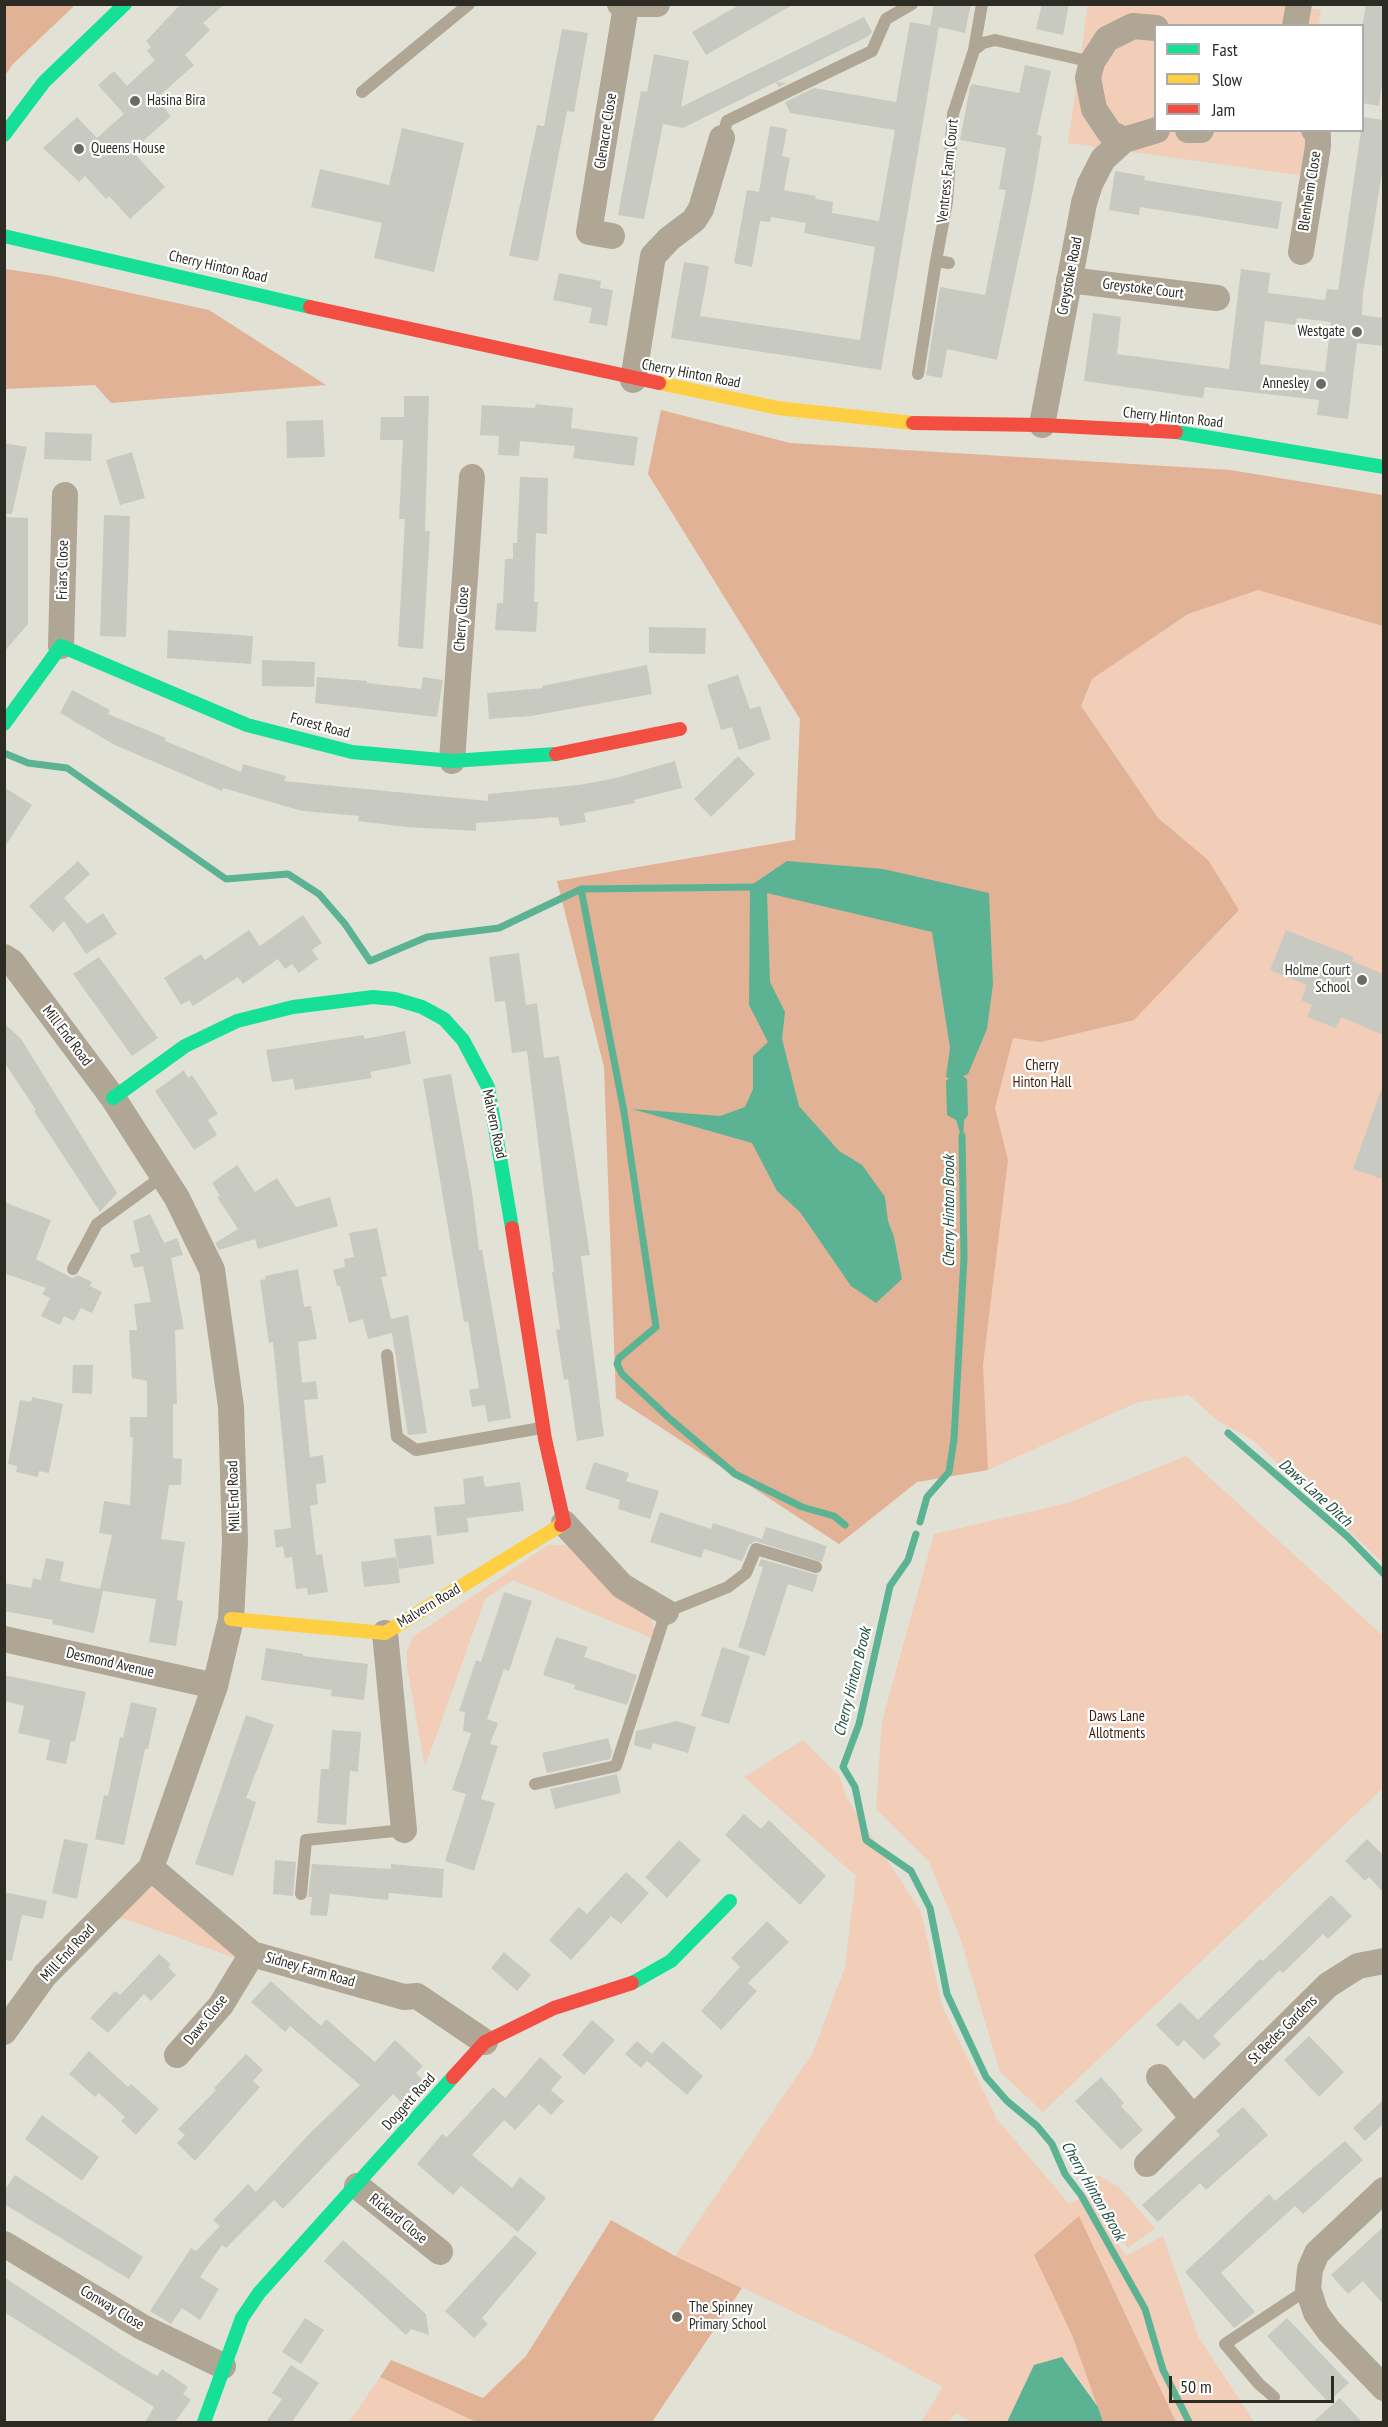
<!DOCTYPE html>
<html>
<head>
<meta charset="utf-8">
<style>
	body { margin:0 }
	#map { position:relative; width:1388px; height:2427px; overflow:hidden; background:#e1e1d6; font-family:"PT Sans Narrow",sans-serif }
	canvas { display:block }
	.frame { position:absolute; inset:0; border:6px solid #2c2c25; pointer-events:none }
	.legend { position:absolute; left:1154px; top:24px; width:210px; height:108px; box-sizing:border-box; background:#fff; border:2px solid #ababa8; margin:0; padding:8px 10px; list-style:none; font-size:18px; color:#2c2c25 }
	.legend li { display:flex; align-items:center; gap:12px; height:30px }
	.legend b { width:30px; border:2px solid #ababa8 }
	.scale { position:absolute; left:1169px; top:2376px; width:165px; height:27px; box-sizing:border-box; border:3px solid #2c2c25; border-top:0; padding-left:8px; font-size:18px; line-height:21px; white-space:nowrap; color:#2c2c25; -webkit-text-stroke:4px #fff; paint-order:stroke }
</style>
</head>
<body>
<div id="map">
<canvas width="1388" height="2427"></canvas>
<div class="frame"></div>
<ul class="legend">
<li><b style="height:8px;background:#16e098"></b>Fast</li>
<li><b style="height:8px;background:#ffcf43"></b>Slow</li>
<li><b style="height:8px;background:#f24e42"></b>Jam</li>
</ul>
<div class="scale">50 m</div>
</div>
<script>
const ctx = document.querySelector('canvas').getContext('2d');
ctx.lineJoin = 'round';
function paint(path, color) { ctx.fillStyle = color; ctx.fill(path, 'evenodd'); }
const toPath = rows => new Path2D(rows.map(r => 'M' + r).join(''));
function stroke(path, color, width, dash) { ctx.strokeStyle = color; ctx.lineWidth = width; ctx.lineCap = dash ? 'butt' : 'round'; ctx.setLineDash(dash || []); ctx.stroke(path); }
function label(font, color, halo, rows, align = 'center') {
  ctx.font = font + ' "PT Sans Narrow",sans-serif'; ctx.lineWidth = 4.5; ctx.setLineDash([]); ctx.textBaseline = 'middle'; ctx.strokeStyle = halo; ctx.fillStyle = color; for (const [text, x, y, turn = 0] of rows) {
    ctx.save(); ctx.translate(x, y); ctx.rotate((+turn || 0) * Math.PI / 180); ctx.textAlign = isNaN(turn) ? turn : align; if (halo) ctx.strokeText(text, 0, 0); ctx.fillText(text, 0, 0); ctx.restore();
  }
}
paint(toPath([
	[1283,4,1321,10,1319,25,1156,26,1156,130,1318,131,1312,177,1068,143,1088,5],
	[661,410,790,443,1230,470,1383,495,1383,1563,1253,1440,1218,1421,1189,1395,1138,1402,988,1470,917,1482,839,1544,616,1398,604,1067,557,881,795,840,800,719,648,474],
	[1186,1456,1383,1636,1383,1788,1043,2112,1000,2072,960,1937,929,1862,876,1809,882,1721,934,1534,1068,1503],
	[548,1545,564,1545,579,1552,651,1616,656,1640,513,1580,485,1599,425,1767,407,1667,407,1650,413,1637],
	[803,1740,839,1776,847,1798,921,1912,942,2006,997,2119,1069,2204,1087,2195,1126,2256,1163,2236,1198,2336,1254,2422,1176,2422,1078,2217,1072,2335,1098,2407,1073,2370,1034,2366,1007,2422,968,2422,968,2420,956,2413,948,2422,921,2422,943,2387,866,2346,675,2256,813,2052,845,1967,856,1876,744,1777],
	[152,1876,244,1961,125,1919,107,1919],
	[1098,2175,1119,2187,1155,2228,1128,2248,1087,2182],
	[380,2377,476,2422,349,2422]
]), '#f2cdb8');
paint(toPath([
	[5,4,75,5,12,65,5,76],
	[5,269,53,276,209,310,326,385,111,403,95,385,5,389],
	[661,410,790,443,1230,470,1383,495,1383,626,1258,590,1188,614,1092,679,1081,706,1158,818,1208,860,1239,910,1134,1020,1041,1042,1013,1038,995,1108,1008,1160,983,1365,988,1470,917,1482,839,1544,616,1398,604,1067,557,881,795,840,800,719,648,474],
	[1079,2216,1176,2422,1103,2422,1072,2335,1034,2255],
	[611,2220,675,2256,742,2288,652,2422,476,2422,380,2377,391,2360,483,2398,526,2356]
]), '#e2b296');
paint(toPath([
	[787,861,883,869,989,893,993,984,987,1029,968,1074,963,1076,967,1079,968,1115,964,1120,963,1142,956,1120,947,1115,946,1081,949,1078,946,1077,950,1048,932,932,767,893,770,982,785,1012,782,1039,799,1106,839,1151,862,1165,885,1197,888,1221,894,1237,902,1279,876,1303,851,1286,800,1212,777,1191,752,1143,632,1109,720,1116,745,1107,753,1089,753,1056,768,1042,749,1005,750,886],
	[1062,2357,1098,2407,1103,2422,1007,2422,1034,2365]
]), '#5bb394');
stroke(toPath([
	[4,753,28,763,67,768,226,879,288,874,319,894,345,924,370,961,427,937,499,928,581,889,756,887],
	[581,889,624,1112,656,1327,619,1358,617,1364,622,1374,670,1419,735,1474,802,1507,834,1516,845,1525],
	[1228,1433,1348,1537,1384,1574],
	[920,1522,927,1497,949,1472,954,1439,964,1258,962,1136],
	[916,1534,908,1560,890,1586,859,1724,843,1767,855,1787,866,1840,911,1871,930,1908,947,1994,986,2077,1007,2101,1037,2126,1052,2144,1065,2174,1081,2195,1145,2309,1163,2370,1189,2422]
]), '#5bb394', 7);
paint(toPath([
	[181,4,225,4,203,23,210,30,185,55,194,65,156,99,171,116,132,151,165,187,130,219,109,196,106,199,85,176,79,182,43,148,77,117,97,138,124,114,98,85,114,71,127,86,155,60,147,51,151,47,146,41],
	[741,4,794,4,706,55,692,32],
	[934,4,971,4,965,33,930,25],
	[1042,4,1069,4,1063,35,1036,29],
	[1366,4,1383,4,1383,77,1379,106,1362,103,1362,28],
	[864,17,872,32,869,36,776,82,786,83,779,87,776,82,683,128,663,124,644,219,618,215,641,91,647,92,654,54,689,61,681,107],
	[910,22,939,27,881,370,671,338,684,262,709,266,700,316,860,340,875,247,804,233,806,223,771,217,770,222,760,221,752,267,734,263,747,190,759,192,770,126,787,129,782,156,790,158,784,190,816,196,815,199,833,202,832,213,879,221,895,130,790,113,785,102,814,88,896,102],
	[562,29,588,33,574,112,567,111,538,261,509,256,537,125,544,126],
	[1025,65,1051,71,1037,135,1042,136,1032,195,997,360,947,349,942,378,926,375,940,287,985,295,1006,190,999,189,1006,148,960,140,970,87,972,84,1019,93],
	[1363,117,1383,120,1383,166,1363,293,1362,315,1383,318,1383,346,1357,343,1348,419,1317,415,1319,400,1205,387,1203,398,1084,381,1093,313,1121,317,1117,354,1229,369,1241,269,1270,273,1268,293,1325,300,1327,289,1338,290],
	[1297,318,1331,322,1325,372,1260,364,1265,321,1296,325],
	[402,128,464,143,434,272,374,258,382,223,311,207,320,169,389,185],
	[1115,171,1145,176,1144,180,1282,202,1278,229,1140,207,1139,215,1109,210],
	[559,273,601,281,600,288,613,290,607,326,589,323,592,308,553,300],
	[404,396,429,396,425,531,430,531,423,649,398,647,405,519,399,519,403,440,380,440,381,417,404,417],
	[536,404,573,408,571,428,638,437,634,466,573,458,575,446,520,441,519,456,498,455,499,436,480,435,482,405,535,408],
	[323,420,325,457,287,458,286,421],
	[45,432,92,434,91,461,44,459],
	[4,443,27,447,12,514,4,514],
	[132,452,145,498,120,505,106,460],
	[520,477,548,478,547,534,536,533,534,602,538,602,536,632,495,630,497,603,503,603,505,559,513,559,513,543,517,543],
	[104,515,130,516,126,637,100,636],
	[4,517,28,518,28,624,4,652],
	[649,627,706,628,705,654,649,653],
	[168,630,253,636,251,664,167,658],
	[262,660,315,662,314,687,262,686],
	[647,665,652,694,531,716,489,719,487,693,543,688,542,686],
	[738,675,750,709,760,706,771,739,739,750,732,727,721,730,707,685],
	[317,677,367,681,367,683,421,689,423,677,443,680,437,717,315,703],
	[72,690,110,710,108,714,166,738,165,741,241,772,243,764,286,776,284,781,488,801,488,794,579,785,616,778,675,761,682,788,634,800,635,803,584,813,586,822,560,826,558,817,476,823,476,831,406,827,358,821,359,816,302,811,223,788,222,791,115,745,60,713],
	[738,756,755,774,711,817,694,799],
	[4,787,32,805,4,848],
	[78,861,90,874,64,898,87,924,103,913,117,934,86,954,64,921,53,932,29,906],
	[303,915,322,943,312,950,318,959,299,973,292,964,285,969,278,959,243,984,238,977,193,1006,189,1000,181,1005,164,978,201,954,205,960,249,930,260,946],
	[1286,930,1354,957,1352,961,1383,974,1383,1035,1341,1017,1336,1028,1307,1017,1312,1005,1301,1000,1307,985,1270,970],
	[519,953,526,1005,537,1003,544,1058,559,1056,590,1255,581,1256,604,1436,577,1441,568,1379,564,1380,556,1330,560,1329,552,1272,554,1272,527,1051,512,1053,505,1001,495,1002,489,957],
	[99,957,158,1038,132,1056,73,974],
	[4,1023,21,1039,117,1193,100,1212,34,1111,36,1110,4,1062],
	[405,1031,411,1064,370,1072,372,1078,295,1090,293,1079,272,1082,266,1050,364,1035,364,1039],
	[184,1070,188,1078,192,1075,218,1114,208,1120,217,1135,194,1150,155,1091],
	[451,1074,472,1192,479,1250,482,1250,511,1418,488,1422,485,1405,472,1407,469,1390,479,1388,468,1321,464,1322,423,1079],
	[1381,1090,1383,1091,1383,1179,1353,1169],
	[237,1165,255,1192,277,1178,296,1207,330,1197,338,1226,258,1249,255,1239,219,1250,215,1243,238,1229,217,1197,220,1196,212,1183],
	[4,1202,51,1220,36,1259,72,1278,78,1275,92,1282,90,1286,102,1292,92,1313,81,1308,74,1321,64,1316,60,1325,41,1316,50,1298,42,1294,46,1288,4,1273],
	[150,1214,164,1243,177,1238,183,1255,171,1258,184,1329,175,1330,177,1404,173,1404,173,1458,182,1459,181,1485,169,1485,161,1539,185,1542,177,1600,183,1601,176,1646,149,1642,156,1599,103,1591,94,1633,52,1624,53,1620,4,1611,4,1583,31,1588,33,1578,41,1580,46,1558,64,1562,60,1581,100,1589,112,1535,99,1533,104,1501,130,1505,133,1437,130,1437,130,1417,147,1417,147,1381,132,1378,129,1330,137,1330,134,1304,151,1302,143,1266,134,1268,130,1255,140,1252,133,1221],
	[377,1228,387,1276,381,1277,391,1319,408,1315,427,1433,408,1435,392,1333,368,1339,363,1319,349,1323,340,1286,337,1286,333,1270,345,1267,344,1259,354,1257,349,1233],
	[298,1269,304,1307,311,1306,317,1339,298,1342,302,1383,316,1381,318,1399,304,1400,310,1457,323,1455,326,1483,316,1484,318,1504,310,1506,316,1555,322,1554,328,1592,308,1595,307,1588,296,1589,292,1557,285,1558,283,1546,276,1548,274,1530,291,1528,273,1342,269,1343,260,1280,266,1279,265,1276],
	[73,1365,93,1365,92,1394,72,1393],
	[32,1397,63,1404,49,1473,39,1471,38,1477,16,1472,17,1466,8,1464,20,1400,31,1402],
	[594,1462,629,1473,626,1481,659,1491,650,1519,618,1509,620,1500,585,1489],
	[483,1476,485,1487,520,1482,524,1511,467,1518,469,1532,437,1536,434,1507,465,1504,463,1479],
	[660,1512,711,1529,713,1523,762,1539,766,1527,827,1546,822,1562,755,1541,749,1545,742,1561,704,1549,701,1558,650,1542],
	[431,1535,434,1564,398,1569,394,1539],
	[397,1557,400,1583,364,1587,361,1562],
	[761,1559,818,1575,813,1592,788,1584,765,1656,738,1647,763,1567,758,1566],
	[504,1592,532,1601,509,1671,504,1669,487,1719,498,1723,490,1744,498,1746,481,1799,495,1803,474,1871,445,1861,466,1794,452,1790,471,1733,463,1731,465,1712,459,1711,476,1660,481,1662],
	[556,1637,588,1647,584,1657,637,1675,627,1705,574,1689,575,1685,543,1675],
	[722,1647,750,1656,729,1724,701,1716],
	[266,1648,303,1654,303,1656,368,1664,364,1700,331,1696,332,1690,261,1680],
	[4,1675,86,1692,75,1742,71,1741,66,1764,46,1760,50,1740,18,1733,24,1706,4,1701],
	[131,1702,157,1708,148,1749,145,1749,124,1845,95,1839,104,1795,108,1796,120,1737,123,1738],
	[246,1715,274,1725,246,1798,256,1802,233,1876,195,1864],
	[677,1721,696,1727,688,1753,653,1743,651,1750,634,1745,636,1731],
	[332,1730,361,1732,358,1772,350,1771,346,1825,317,1823,321,1769,329,1769],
	[608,1738,612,1752,610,1759,547,1773,542,1753],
	[617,1774,621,1793,555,1809,550,1789],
	[744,1814,761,1829,769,1820,826,1876,800,1905,725,1835],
	[64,1839,88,1844,77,1899,52,1893],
	[1367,1839,1383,1855,1383,1892,1369,1877,1365,1881,1345,1861],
	[679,1840,701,1860,667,1898,645,1877],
	[275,1860,296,1862,293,1896,273,1894],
	[312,1864,391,1869,391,1864,444,1869,442,1898,389,1893,388,1900,330,1894,327,1916,310,1915,312,1897,308,1897],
	[626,1872,649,1893,621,1924,611,1916,571,1960,549,1940,579,1907,587,1914],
	[4,1892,47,1901,43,1919,22,1915,12,1961,4,1960],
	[1331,1895,1352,1916,1328,1939,1323,1934,1283,1973,1280,1970,1213,2036,1221,2044,1204,2060,1184,2040,1178,2047,1156,2025,1180,2002,1198,2020,1260,1959,1263,1961],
	[767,1921,789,1942,748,1983,757,1991,721,2030,701,2011,740,1967,731,1958],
	[504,1952,531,1975,517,1991,491,1968],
	[159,1954,171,1964,168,1967,176,1975,151,2001,144,1994,108,2033,90,2018,115,1991,120,1995],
	[271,1981,321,2026,326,2019,375,2062,395,2040,423,2066,416,2073,423,2080,402,2103,393,2094,283,2209,274,2200,226,2248,222,2245,200,2277,219,2289,200,2320,182,2308,171,2324,150,2311,191,2248,196,2251,220,2226,213,2220,248,2184,256,2192,309,2134,360,2085,290,2026,285,2032,251,2002],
	[592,2020,615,2040,584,2075,562,2055],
	[1309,2036,1344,2072,1319,2097,1284,2060],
	[637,2041,652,2054,663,2041,703,2076,687,2095,647,2061,641,2068,625,2054],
	[89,2051,128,2087,131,2084,159,2109,136,2135,121,2121,125,2117,99,2093,95,2097,69,2074],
	[246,2054,263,2070,253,2081,260,2087,195,2161,177,2143,185,2135,178,2129,216,2090,214,2088],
	[540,2057,562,2077,551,2090,564,2101,551,2115,539,2104,515,2130,504,2120,472,2155,512,2188,520,2177,546,2198,518,2232,461,2186,453,2195,417,2164,442,2134,447,2137,493,2087,505,2098],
	[1101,2077,1124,2103,1121,2106,1143,2130,1121,2150,1075,2101],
	[1383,2100,1383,2124,1365,2141,1353,2128],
	[1243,2107,1268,2135,1206,2190,1200,2183,1158,2222,1142,2205,1220,2135,1216,2131],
	[42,2115,99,2157,82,2181,25,2139],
	[1345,2141,1363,2160,1303,2214,1295,2206,1221,2273,1255,2312,1234,2328,1185,2272,1269,2194,1275,2201],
	[15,2175,143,2257,129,2279,4,2204,4,2191],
	[1383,2227,1383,2304,1363,2281,1348,2294,1331,2275],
	[515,2235,537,2253,482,2318,488,2324,474,2338,445,2311],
	[343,2240,426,2314,429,2335,411,2329,406,2335,324,2261],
	[4,2277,125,2357,157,2376,162,2369,188,2387,183,2394,191,2400,175,2422,145,2422,154,2407,4,2312],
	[305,2318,324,2330,301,2364,282,2352],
	[1287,2318,1349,2383,1328,2402,1267,2336],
	[291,2365,319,2383,292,2422,266,2422,282,2399,272,2393],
	[1340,2398,1362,2422,1313,2422]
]), '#c8cac2');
stroke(toPath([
	[974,50,982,4],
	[362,92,469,4],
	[722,138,727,121,872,51,886,19,912,4],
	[949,263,936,261,947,202,953,114,974,50,983,43,995,40,1092,62],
	[918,374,936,261],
	[73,1269,97,1224,163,1176],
	[387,1355,397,1437,416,1450,541,1428],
	[535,1784,616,1766,666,1612,728,1587,746,1573,756,1549,816,1567],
	[301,1894,306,1840,404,1830],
	[1274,2397,1259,2384,1225,2344,1308,2289]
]), '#afa695', 12);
stroke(toPath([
	[620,4,657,4],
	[1295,26,1299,4],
	[1188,130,1201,130],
	[1124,140,1110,133,1094,109,1088,78,1092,62,1107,39,1133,26,1156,28],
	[612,236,589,232,626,6],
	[1301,252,1318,146,1318,135,1314,130],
	[1069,280,1217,298],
	[633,380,653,256,669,239,694,220,701,209,722,138],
	[1042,425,1084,203,1090,184,1103,159,1124,140,1157,130],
	[61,646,65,495],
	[452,761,472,477],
	[4,957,12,962,113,1098,177,1198,212,1270,231,1407,235,1542,231,1619,215,1686,151,1868,45,1975,4,2032],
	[564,1523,622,1586,666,1612],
	[385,1633,404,1830],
	[4,1639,215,1686],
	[151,1868,252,1954,404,1997,417,1996,485,2042],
	[177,2055,221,2005,252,1954],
	[1159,2077,1193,2118],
	[1147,2164,1328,1985,1358,1966,1384,1961],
	[357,2186,440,2252],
	[1384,2190,1317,2253,1310,2269,1308,2289,1316,2313,1329,2331,1384,2388],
	[4,2244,142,2327,223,2366]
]), '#afa695', 26);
stroke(toPath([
	[4,135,44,82,125,4],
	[4,236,310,307],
	[1176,432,1384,467],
	[4,724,61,646,247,725,352,752,452,761,556,754],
	[113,1098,185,1046,237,1021,293,1007,373,997,395,999,422,1007,444,1019,463,1040,488,1087,512,1228],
	[632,1983,671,1961,730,1901],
	[204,2422,242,2318,259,2293,453,2077]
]), '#16e098', 14);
stroke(toPath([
	[659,383,778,408,913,423],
	[231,1619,385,1633,561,1525]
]), '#ffcf43', 14);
stroke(toPath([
	[310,307,659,383],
	[913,423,1042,425,1176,432],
	[556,754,680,729],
	[512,1228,545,1439,564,1523,561,1525],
	[453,2077,485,2042,554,2008,632,1983]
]), '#f24e42', 14);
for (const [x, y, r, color] of [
	[135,101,6,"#6b6b63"],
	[79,149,6,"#6b6b63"],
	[1357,332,6,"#6b6b63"],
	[1321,384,6,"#6b6b63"],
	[1362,980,6,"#6b6b63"],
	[677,2317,6,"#6b6b63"]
]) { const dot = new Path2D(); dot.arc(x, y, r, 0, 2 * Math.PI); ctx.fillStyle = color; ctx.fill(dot); stroke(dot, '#fff', 2); }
label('15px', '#2c2c25', '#fff', [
	["Hasina Bira",147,101],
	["Queens House",91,149],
	["Westgate",1345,332,"right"],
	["Annesley",1309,384,"right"],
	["Holme Court",1350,971,"right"],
	["School",1350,988,"right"],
	["The Spinney",689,2308],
	["Primary School",689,2325]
], 'left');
label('15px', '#2c2c25', '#fff', [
	["Glenacre Close",606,131,-81],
	["Ventress Farm Court",948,171,-84],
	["Blenheim Close",1310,191,-81],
	["Cherry Hinton Road",218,267,13],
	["Greystoke Road",1070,276,-79],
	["Greystoke Court",1143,289,7],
	["Cherry Hinton Road",691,374,11],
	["Cherry Hinton Road",1173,418,6],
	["Friars Close",63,570,-89],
	["Cherry Close",462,619,-86],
	["Forest Road",320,726,15],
	["Mill End Road",67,1036,53],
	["Malvern Road",494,1124,78],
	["Mill End Road",234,1496,-92],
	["Malvern Road",429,1606,-31],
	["Desmond Avenue",110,1663,13],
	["Mill End Road",68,1953,-47],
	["Sidney Farm Road",310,1970,16],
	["Daws Close",206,2020,-51],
	["St Bedes Gardens",1283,2030,-45],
	["Doggett Road",409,2102,-48],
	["Rickard Close",398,2219,39],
	["Conway Close",112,2308,31]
]);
label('15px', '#411e0d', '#fff', [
	["Cherry",1042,1066],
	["Hinton Hall",1042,1083],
	["Daws Lane",1117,1717],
	["Allotments",1117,1734]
]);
label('italic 16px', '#21513f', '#fff', [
	["Cherry Hinton Brook",949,1211,-90],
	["Daws Lane Ditch",1315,1493,42],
	["Cherry Hinton Brook",853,1682,-76],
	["Cherry Hinton Brook",1093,2191,60]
]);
</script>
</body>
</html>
